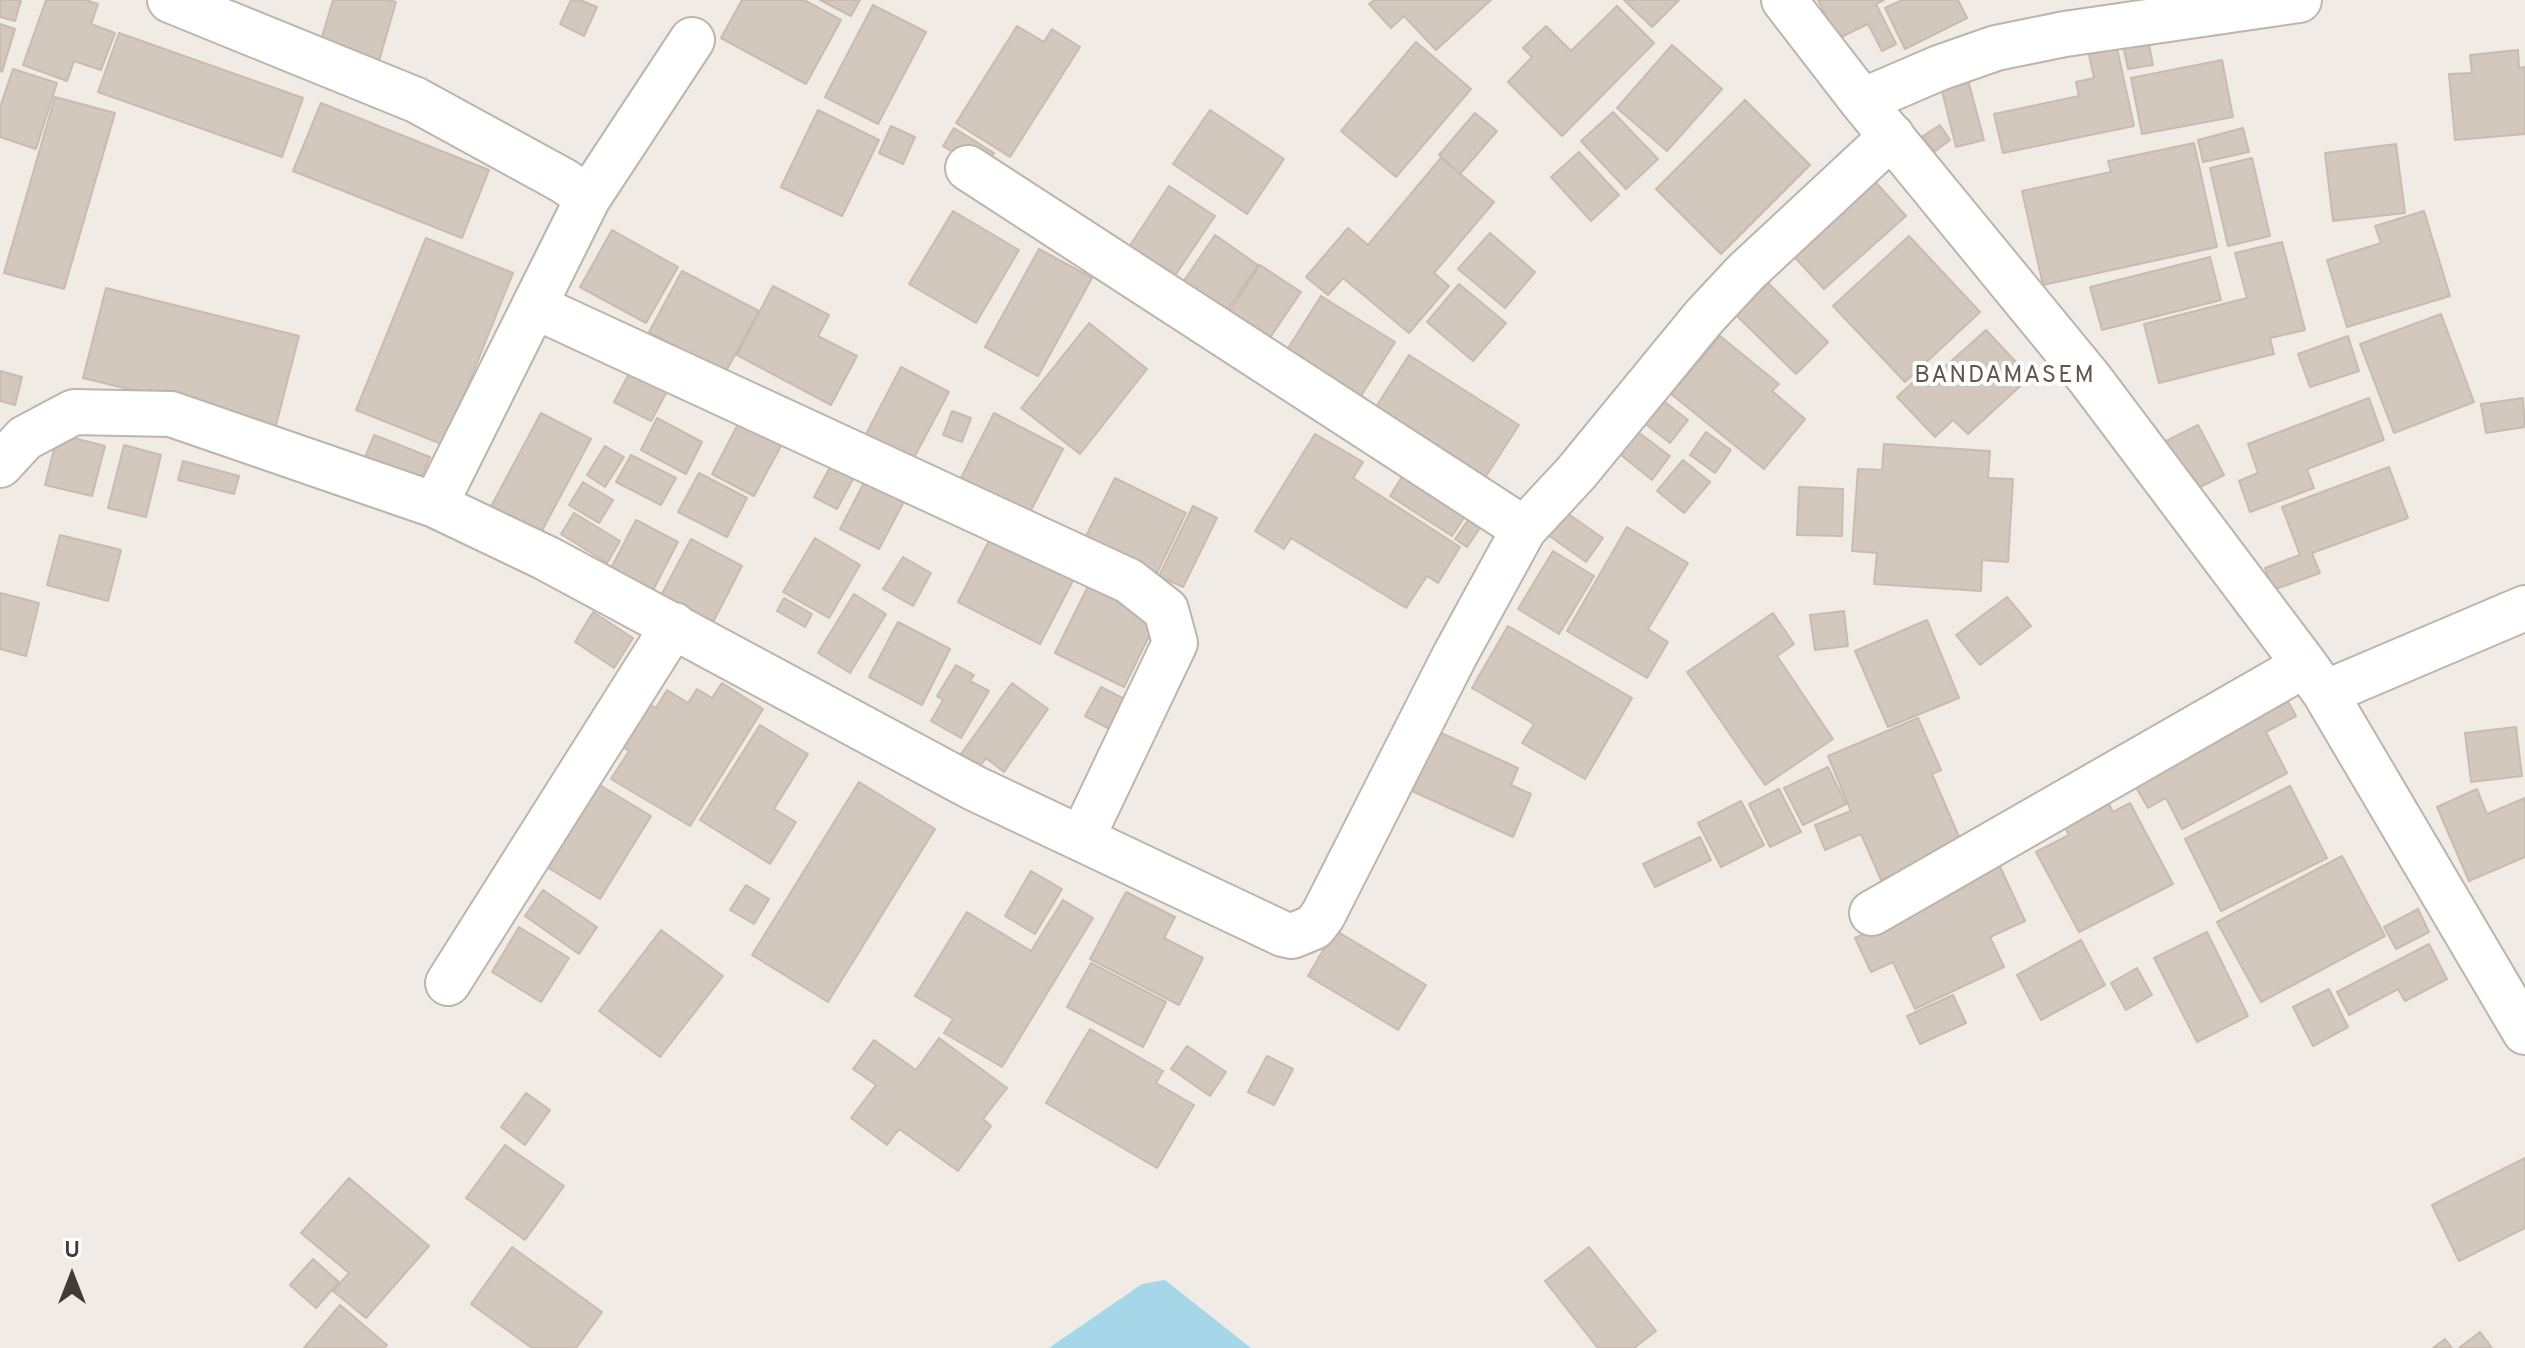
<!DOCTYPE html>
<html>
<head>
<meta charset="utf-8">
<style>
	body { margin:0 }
	#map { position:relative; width:2525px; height:1348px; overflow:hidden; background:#f0ebe4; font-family:Overpass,sans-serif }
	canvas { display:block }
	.north { position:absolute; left:32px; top:1236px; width:80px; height:80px; -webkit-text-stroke:6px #fff; paint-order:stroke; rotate:0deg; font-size:22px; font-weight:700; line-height:32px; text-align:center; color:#423b35 }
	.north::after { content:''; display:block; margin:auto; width:28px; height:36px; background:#423b35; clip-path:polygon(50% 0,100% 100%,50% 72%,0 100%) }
</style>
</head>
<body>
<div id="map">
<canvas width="2525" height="1348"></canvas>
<div class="north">U</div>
</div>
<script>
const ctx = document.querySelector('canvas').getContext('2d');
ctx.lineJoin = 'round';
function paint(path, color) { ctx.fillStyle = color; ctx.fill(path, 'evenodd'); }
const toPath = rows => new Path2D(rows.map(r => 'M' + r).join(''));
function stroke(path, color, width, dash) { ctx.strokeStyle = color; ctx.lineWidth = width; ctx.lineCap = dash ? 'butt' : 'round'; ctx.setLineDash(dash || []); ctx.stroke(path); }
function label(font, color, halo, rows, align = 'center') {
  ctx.font = font + ' Overpass,sans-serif'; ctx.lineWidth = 8; ctx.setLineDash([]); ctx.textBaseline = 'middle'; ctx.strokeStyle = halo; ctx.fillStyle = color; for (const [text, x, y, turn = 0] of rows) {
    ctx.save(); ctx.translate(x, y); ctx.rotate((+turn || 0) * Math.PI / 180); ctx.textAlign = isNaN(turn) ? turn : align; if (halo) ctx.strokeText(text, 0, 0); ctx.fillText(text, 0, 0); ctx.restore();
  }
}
paint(toPath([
	[1165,1280,1251,1348,1049,1348,1142,1284]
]), '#a6d7e8');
const building = toPath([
	[0,0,21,0,15,21,0,17,0,0],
	[46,0,86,0,98,4,91,24,115,33,101,70,74,61,67,81,23,65,46,0],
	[333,0,388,0,396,2,378,64,319,47,333,0],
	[571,0,580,0,597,7,584,36,560,24,571,0],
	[742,0,804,0,841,20,806,84,721,38,742,0],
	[820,0,860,0,851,16,820,0],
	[1374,0,1491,0,1436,50,1404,16,1391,28,1369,4,1374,0],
	[1624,0,1679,0,1652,27,1624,0],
	[1818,0,1884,0,1876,4,1896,44,1882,51,1868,24,1837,39,1818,0],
	[1902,0,1958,0,1967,18,1905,49,1885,8,1902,0],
	[873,5,926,32,878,124,825,97,873,5],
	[1617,6,1654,43,1562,136,1508,82,1532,57,1523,48,1546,26,1571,51,1617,6],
	[0,24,15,29,2,72,0,71,0,24],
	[1017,26,1044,42,1052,29,1080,47,1010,157,956,123,1017,26],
	[119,33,303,98,282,157,98,92,119,33],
	[2148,40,2153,65,2128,69,2123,45,2148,40],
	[1416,42,1471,89,1396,177,1341,131,1416,42],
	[1672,45,1722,89,1667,151,1617,108,1672,45],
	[2117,48,2134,126,2003,153,1994,114,2079,96,2076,82,2094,78,2089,55,2117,48],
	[2518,50,2519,68,2525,67,2525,134,2455,140,2449,74,2472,73,2470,55,2518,50],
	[2222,60,2233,117,2142,134,2131,78,2222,60],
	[13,69,57,83,36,149,0,137,0,107,13,69],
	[1968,80,1984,140,1956,147,1941,87,1968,80],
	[55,97,115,113,64,289,4,273,55,97],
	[1745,100,1810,165,1721,254,1656,189,1745,100],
	[321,103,489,170,462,238,293,171,321,103],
	[818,110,879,140,842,216,781,187,818,110],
	[1210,110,1284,159,1247,214,1173,164,1210,110],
	[1613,112,1658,159,1626,189,1581,141,1613,112],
	[1475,113,1497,131,1460,174,1439,155,1475,113],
	[1940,125,1950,140,1934,152,1923,136,1940,125],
	[891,126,915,137,903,164,879,153,891,126],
	[954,128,994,153,981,171,943,146,954,128],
	[2243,128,2249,152,2203,162,2198,140,2243,128],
	[2194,143,2217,247,2043,285,2022,191,2111,172,2108,161,2194,143],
	[2396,144,2405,213,2333,221,2325,153,2396,144],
	[1579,152,1619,195,1591,221,1551,177,1579,152],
	[1441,158,1494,202,1434,273,1449,286,1409,333,1343,278,1328,295,1306,277,1348,228,1368,245,1441,158],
	[2252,158,2270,236,2228,246,2210,168,2252,158],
	[1870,176,1906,216,1824,289,1788,250,1870,176],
	[1169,186,1215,216,1174,277,1129,247,1169,186],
	[953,211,1019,250,976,323,909,284,953,211],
	[2424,211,2450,296,2347,327,2327,260,2381,243,2375,226,2424,211],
	[612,230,678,267,646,323,580,287,612,230],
	[1490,233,1535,272,1505,308,1458,269,1490,233],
	[1215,235,1258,265,1222,318,1179,288,1215,235],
	[1909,236,1980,312,1905,382,1833,306,1909,236],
	[426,238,513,273,444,445,356,410,426,238],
	[2282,242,2305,330,2270,338,2274,354,2159,383,2144,324,2247,298,2235,253,2282,242],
	[1039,249,1092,278,1038,376,985,347,1039,249],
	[2210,257,2221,300,2102,330,2090,287,2210,257],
	[1260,265,1301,292,1265,345,1225,318,1260,265],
	[682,271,759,311,725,373,649,332,682,271],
	[1768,283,1828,342,1796,374,1736,315,1768,283],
	[1459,284,1506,323,1473,361,1427,322,1459,284],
	[773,286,829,315,818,336,857,356,831,405,737,355,773,286],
	[106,288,299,336,276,425,83,378,106,288],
	[1321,296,1395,342,1354,407,1280,361,1321,296],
	[2441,314,2474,402,2394,433,2360,344,2441,314],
	[1089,323,1147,369,1080,454,1021,408,1089,323],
	[1986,330,2030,377,1968,434,1953,420,1935,437,1897,397,1923,373,1930,380,1986,330],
	[1720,336,1779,384,1772,391,1805,419,1764,469,1671,394,1720,336],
	[2348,336,2359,371,2310,387,2298,354,2348,336],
	[639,355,676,375,651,421,614,402,639,355],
	[1409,355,1519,425,1479,487,1369,418,1409,355],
	[901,367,949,392,910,465,863,440,901,367],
	[0,371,22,377,15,405,0,401,0,371],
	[2369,398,2384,440,2307,469,2314,488,2250,512,2239,481,2258,473,2248,444,2369,398],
	[2523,398,2525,427,2486,433,2481,404,2523,398],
	[1661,399,1688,420,1670,443,1643,422,1661,399],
	[746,409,789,431,754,496,712,474,746,409],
	[952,411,971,418,962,442,943,435,952,411],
	[541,413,591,439,537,540,487,514,541,413],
	[994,413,1063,449,1029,514,961,478,994,413],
	[657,418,702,442,686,474,641,450,657,418],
	[2198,425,2224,475,2190,492,2164,442,2198,425],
	[1634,429,1670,456,1652,480,1616,451,1634,429],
	[1706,432,1731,450,1715,473,1690,455,1706,432],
	[58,434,105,446,92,496,45,485,58,434],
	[1315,434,1363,462,1353,478,1460,547,1438,583,1427,576,1406,608,1291,538,1284,549,1255,531,1315,434],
	[374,435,430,457,417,487,362,465,374,435],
	[1884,444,1990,451,1988,478,2013,479,2008,562,1982,560,1981,591,1874,584,1877,553,1852,551,1858,469,1882,470,1884,444],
	[124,445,161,455,146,517,108,508,124,445],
	[605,446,624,457,605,487,587,475,605,446],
	[631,455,676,478,661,505,616,482,631,455],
	[836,456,859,468,837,509,814,497,836,456],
	[1683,460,1710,482,1684,513,1657,491,1683,460],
	[183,461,239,476,234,494,178,480,183,461],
	[2389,467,2408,518,2312,553,2320,573,2273,590,2265,568,2300,555,2282,507,2389,467],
	[870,471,909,492,879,549,840,529,870,471],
	[1405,472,1467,513,1452,536,1390,496,1405,472],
	[699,473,747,498,727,537,678,512,699,473],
	[1115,478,1186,513,1156,575,1084,540,1115,478],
	[583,482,613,500,599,523,569,505,583,482],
	[1799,487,1843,489,1842,536,1797,535,1799,487],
	[1193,506,1217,518,1183,587,1159,576,1193,506],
	[1561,509,1603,538,1586,562,1544,532,1561,509],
	[574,513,620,541,607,563,561,534,574,513],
	[636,520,678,542,651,594,609,572,636,520],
	[1468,520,1480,528,1467,547,1455,539,1468,520],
	[1627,527,1688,563,1648,629,1668,642,1647,678,1567,631,1627,527],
	[995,529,1078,571,1040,644,958,602,995,529],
	[60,535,121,550,108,601,47,585,60,535],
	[815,538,860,565,829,618,783,592,815,538],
	[691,539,742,566,709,630,657,603,691,539],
	[1553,551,1594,576,1559,634,1518,609,1553,551],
	[903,557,931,573,913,606,883,589,903,557],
	[1093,576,1162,610,1124,687,1055,653,1093,576],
	[0,593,39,603,26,656,0,649,0,593],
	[854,594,886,614,850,673,818,653,854,594],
	[2007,597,2031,626,1980,665,1956,635,2007,597],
	[784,598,812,614,805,627,777,611,784,598],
	[1844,611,1848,646,1815,650,1810,615,1844,611],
	[593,612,633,638,614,668,575,642,593,612],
	[1773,613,1794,644,1777,656,1833,739,1765,785,1687,672,1773,613],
	[1927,620,1959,698,1888,727,1855,651,1927,620],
	[898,622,950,649,922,705,869,677,898,622],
	[1508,626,1632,698,1585,779,1522,743,1534,724,1472,688,1508,626],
	[956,665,974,675,970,681,989,691,961,738,931,721,943,700,937,696,956,665],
	[722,683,763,709,690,826,611,779,629,751,610,739,637,696,656,708,667,690,688,703,697,689,712,698,722,683],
	[1012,683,1048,709,1004,772,986,758,971,778,953,765,1012,683],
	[1101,687,1138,706,1123,736,1085,716,1101,687],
	[2285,696,2296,716,2266,732,2287,773,2182,829,2166,798,2148,808,2130,777,2285,696],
	[1918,718,1941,770,1932,774,1963,846,1881,880,1861,834,1825,850,1815,825,1851,811,1828,756,1918,718],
	[760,725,808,754,774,809,796,822,770,864,700,820,760,725],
	[2516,727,2522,776,2471,782,2465,733,2516,727],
	[1439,732,1518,768,1511,785,1531,794,1513,837,1412,791,1439,732],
	[1828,767,1846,804,1803,825,1784,788,1828,767],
	[588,778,651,816,600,899,537,861,588,778],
	[859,782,935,829,828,1002,752,955,859,782],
	[2290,786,2327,858,2221,911,2185,839,2290,786],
	[1779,789,1801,832,1770,847,1749,804,1779,789],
	[2477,789,2487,814,2525,798,2525,857,2469,881,2437,807,2477,789],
	[2105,796,2113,812,2130,803,2173,884,2079,932,2036,852,2069,835,2061,819,2105,796],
	[1741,801,1764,845,1721,867,1698,823,1741,801],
	[1700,837,1711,860,1655,887,1643,864,1700,837],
	[2342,856,2385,936,2261,1002,2217,922,2342,856],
	[1997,860,2025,921,1990,937,2004,967,1915,1009,1893,962,1871,972,1855,938,1963,888,1959,878,1997,860],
	[1031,871,1062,889,1035,934,1005,916,1031,871],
	[746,885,769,899,754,924,730,910,746,885],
	[543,890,597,927,579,954,525,916,543,890],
	[1126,892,1175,917,1164,938,1203,958,1179,1005,1090,959,1126,892],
	[1063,900,1093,918,1002,1067,944,1033,953,1019,915,996,967,912,1031,951,1063,900],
	[2418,909,2429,932,2396,949,2384,927,2418,909],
	[519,927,569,958,541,1002,492,972,519,927],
	[661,930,723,976,660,1057,599,1011,661,930],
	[1335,930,1426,985,1398,1030,1308,976,1335,930],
	[2207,932,2248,1016,2197,1042,2154,958,2207,932],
	[2081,940,2105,985,2041,1020,2017,975,2081,940],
	[2429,944,2447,979,2405,1001,2398,989,2349,1015,2337,992,2429,944],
	[1091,963,1166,1002,1143,1047,1067,1007,1091,963],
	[2137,968,2152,995,2126,1010,2111,983,2137,968],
	[2329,989,2348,1027,2313,1046,2293,1007,2329,989],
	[1953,995,1966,1023,1920,1044,1907,1016,1953,995],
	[1090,1029,1163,1071,1156,1083,1194,1105,1157,1168,1046,1103,1090,1029],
	[939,1038,1007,1088,983,1119,991,1126,958,1171,899,1129,887,1145,851,1118,876,1085,853,1069,874,1040,916,1070,939,1038],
	[1187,1046,1226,1072,1210,1096,1171,1069,1187,1046],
	[1267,1056,1293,1069,1274,1105,1248,1092,1267,1056],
	[526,1093,550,1110,525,1145,501,1127,526,1093],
	[505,1145,564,1186,525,1240,466,1198,505,1145],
	[2525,1158,2525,1228,2459,1261,2432,1205,2525,1158],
	[349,1178,429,1246,366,1318,333,1291,349,1273,301,1233,349,1178],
	[512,1247,602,1312,576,1348,532,1348,471,1304,512,1247],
	[1589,1247,1656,1331,1634,1348,1598,1348,1545,1281,1589,1247],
	[313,1259,339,1282,316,1308,290,1285,313,1259],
	[340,1305,387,1345,384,1348,304,1348,340,1305],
	[2480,1332,2492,1348,2459,1348,2480,1332],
	[2445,1339,2452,1348,2433,1348,2445,1339]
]);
paint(building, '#d3c8be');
stroke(building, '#cabbaf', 2);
const minor = toPath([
	[170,0,416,100,564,181,588,198,435,505],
	[1784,0,1862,101,2090,379,2305,665,2325,693,2525,1032],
	[1862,101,1939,68,1996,48,2065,34,2299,0],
	[968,168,1524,529],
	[588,198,692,40],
	[534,306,1129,581,1166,610,1175,643,1082,838],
	[0,465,25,438,74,412,171,414,435,505,546,558,974,788,1283,934,1292,936,1314,927,1323,915,1455,655,1524,529,1576,473,1704,317,1746,272,1892,136],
	[2325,693,2525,608],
	[1872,913,2305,665],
	[448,983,674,625]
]);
stroke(minor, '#bdb4ab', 48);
stroke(minor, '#fff', 44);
ctx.letterSpacing = '2px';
label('24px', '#63574d', '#fff', [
	["BANDAMASEM",2005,377]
]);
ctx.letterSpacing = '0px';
</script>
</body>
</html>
